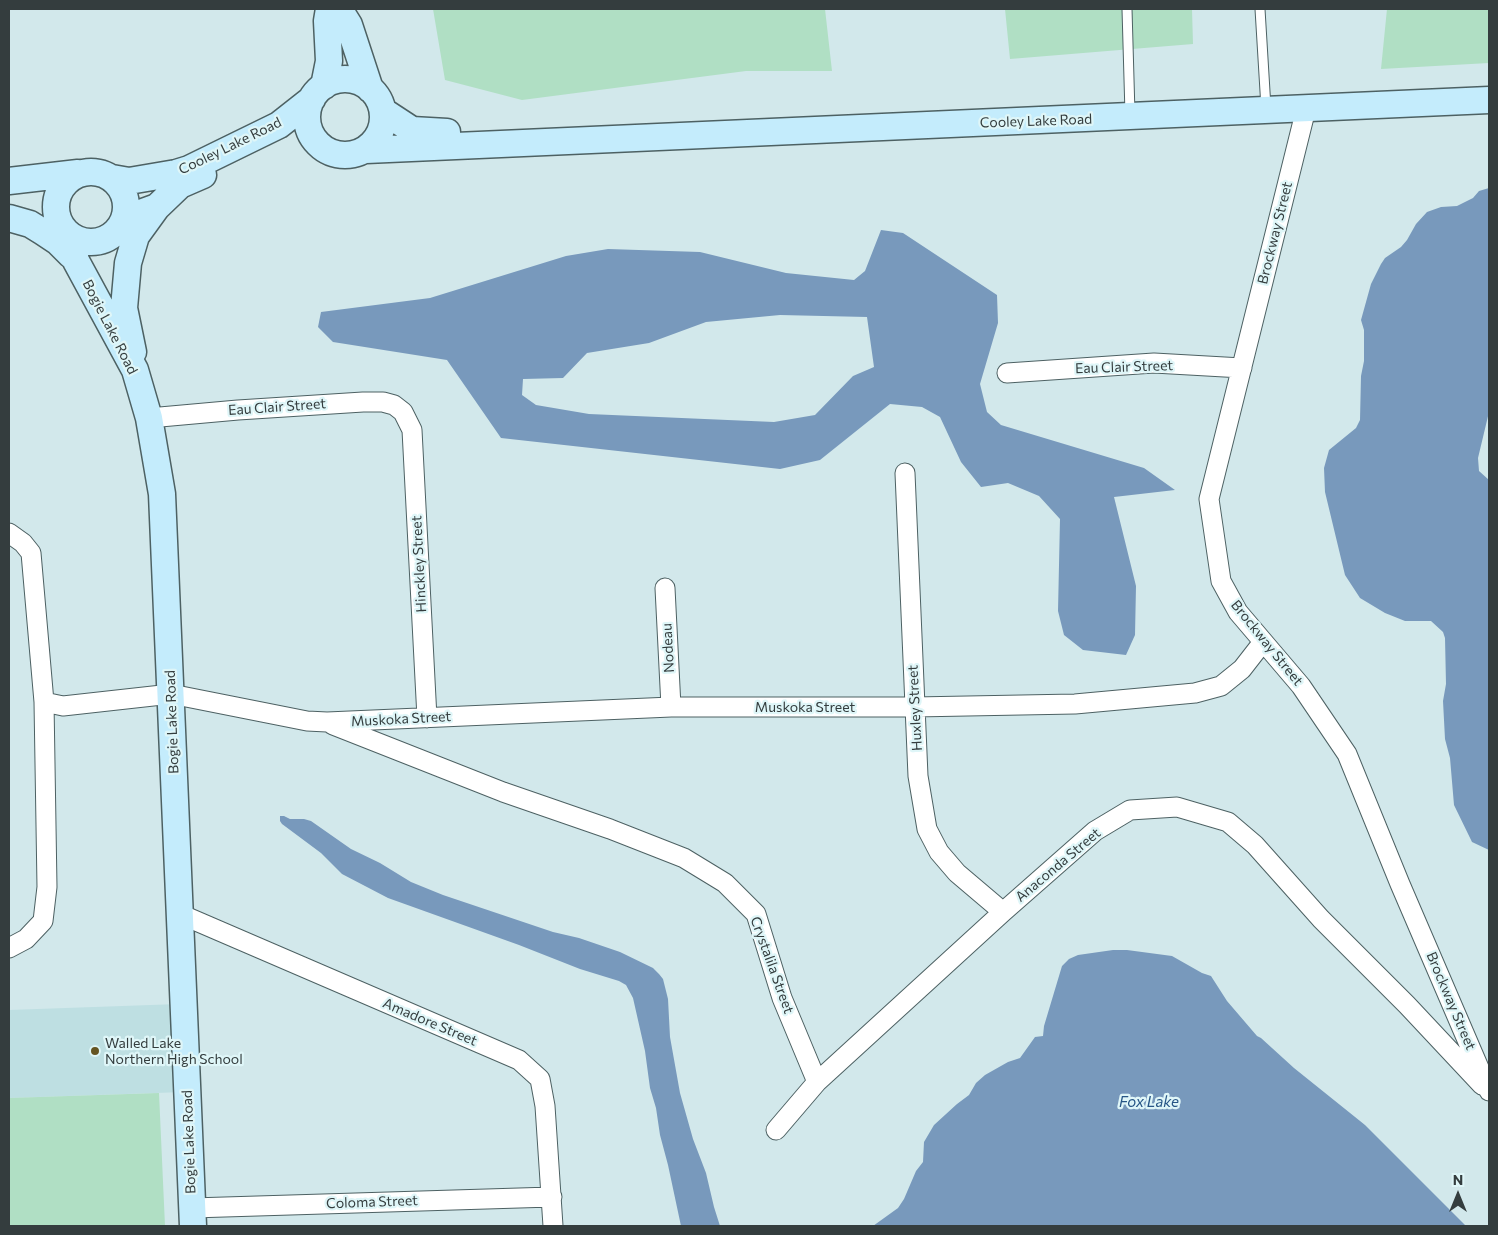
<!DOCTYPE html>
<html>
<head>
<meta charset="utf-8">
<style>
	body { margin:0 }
	#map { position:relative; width:1498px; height:1235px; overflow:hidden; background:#d2e8eb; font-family:Commissioner,sans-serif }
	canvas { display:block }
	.frame { position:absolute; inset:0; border:10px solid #343d3e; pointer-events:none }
	.north { position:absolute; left:1433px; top:1170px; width:50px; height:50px; -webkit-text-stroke:4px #dff6f8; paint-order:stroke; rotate:0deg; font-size:14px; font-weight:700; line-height:20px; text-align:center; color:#343d3e }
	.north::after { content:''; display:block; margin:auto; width:18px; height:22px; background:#343d3e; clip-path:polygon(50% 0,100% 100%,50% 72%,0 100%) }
</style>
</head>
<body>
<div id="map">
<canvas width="1498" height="1235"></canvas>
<div class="frame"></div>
<div class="north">N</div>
</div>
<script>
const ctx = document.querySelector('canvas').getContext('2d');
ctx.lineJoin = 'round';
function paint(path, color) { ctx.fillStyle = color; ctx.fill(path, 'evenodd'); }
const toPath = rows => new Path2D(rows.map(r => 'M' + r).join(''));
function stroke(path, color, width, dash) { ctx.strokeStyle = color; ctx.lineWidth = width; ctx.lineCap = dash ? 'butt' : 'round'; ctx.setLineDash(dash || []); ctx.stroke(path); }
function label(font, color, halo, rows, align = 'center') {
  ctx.font = font + ' Commissioner,sans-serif'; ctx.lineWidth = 4.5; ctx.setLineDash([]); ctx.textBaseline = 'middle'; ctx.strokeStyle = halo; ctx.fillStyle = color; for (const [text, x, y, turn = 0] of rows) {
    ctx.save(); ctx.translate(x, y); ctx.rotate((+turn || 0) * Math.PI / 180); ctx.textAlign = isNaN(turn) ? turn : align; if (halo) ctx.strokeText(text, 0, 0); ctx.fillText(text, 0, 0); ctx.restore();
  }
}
paint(toPath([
	[179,1004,184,1092,9,1098,9,1010]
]), '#bedfe2');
paint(toPath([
	[433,9,825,9,832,71,746,71,522,100,445,80],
	[1005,9,1192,9,1193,44,1010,59],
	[1387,9,1489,9,1489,63,1381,69],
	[159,1093,165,1226,9,1226,9,1098]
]), '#b0dfc4');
paint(toPath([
	[1489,188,1489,412,1478,458,1479,471,1489,480,1489,850,1472,842,1454,805,1450,758,1445,739,1443,701,1446,684,1445,638,1443,632,1431,621,1405,621,1385,613,1360,598,1345,575,1325,492,1324,468,1329,450,1356,428,1360,420,1361,376,1364,361,1364,330,1361,320,1371,284,1381,264,1385,258,1401,247,1407,240,1416,224,1427,212,1441,207,1457,206,1473,198,1479,191],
	[881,230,903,233,997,295,998,323,980,384,987,412,1001,425,1144,468,1175,490,1114,497,1136,586,1135,635,1126,655,1083,650,1064,635,1058,611,1060,519,1039,496,1008,483,981,487,961,462,940,417,922,407,890,404,820,460,780,469,501,438,447,360,333,342,318,327,321,312,430,298,566,256,608,249,700,252,786,273,854,280,865,271],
	[780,315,867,317,874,367,853,376,815,415,774,422,589,414,536,405,522,395,523,379,563,378,587,353,649,343,706,322],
	[280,816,284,816,290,819,304,819,311,821,351,849,380,863,411,882,443,895,553,932,579,938,620,952,653,968,659,974,663,979,668,999,670,1037,680,1093,693,1139,706,1173,714,1207,720,1226,681,1226,668,1165,660,1135,656,1108,650,1088,645,1051,633,998,626,985,619,981,580,969,519,945,388,898,342,874,321,853,282,824,280,821],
	[1113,950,1127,950,1172,956,1202,973,1211,976,1227,1001,1257,1036,1261,1038,1294,1068,1365,1125,1466,1226,873,1226,898,1208,904,1199,916,1171,923,1162,924,1142,934,1125,957,1104,969,1095,976,1083,985,1075,1008,1062,1020,1058,1035,1037,1043,1036,1044,1026,1062,966,1069,959,1078,955]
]), '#7899bc');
const lane = toPath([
	[1127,9,1130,114],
	[1260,9,1266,108]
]);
const street = toPath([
	[1306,109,1209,499,1221,581,1238,612,1301,686,1347,754,1400,884,1489,1091],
	[1007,373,1154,363,1242,368],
	[149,418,238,410,363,402,383,402,394,405,403,412,412,430,427,718],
	[905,473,918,776,927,829,939,852,957,873,1003,912],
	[9,533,23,543,31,553,44,702,47,887,43,921,26,939,9,948],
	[665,588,671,707],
	[44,702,63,706,171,694,307,721,327,722,671,707,914,707,1075,704,1195,693,1221,686,1242,669,1263,642],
	[333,725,503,792,610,829,684,858,725,883,756,914,782,998,817,1082],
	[180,914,519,1060,540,1079,545,1106,553,1226],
	[776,1130,817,1082,1003,912,1095,831,1130,810,1177,807,1228,822,1255,845,1321,919,1407,1005,1482,1085],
	[192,1208,552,1197]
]);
const secondary = toPath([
	[339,9,349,25,370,89],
	'307 117a38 38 0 1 1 76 0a38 38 0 1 1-76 0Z',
	[324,86,329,61,327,21,329,9],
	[383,111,412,130,447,132],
	[366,150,1489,100],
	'56 207a35 35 0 1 1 70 0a35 35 0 1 1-70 0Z',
	[112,178,129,181,176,173,189,169,279,125,312,99],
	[9,181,78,173],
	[9,218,30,224,43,232,58,242,71,255],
	[124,219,157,207,180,185,203,175],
	[70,236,76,261,135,370,149,418,162,494,193,1226],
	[133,352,124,308,128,263,136,236,157,207]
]);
stroke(lane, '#4d6163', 11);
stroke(street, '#4d6163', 21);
stroke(secondary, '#4d6163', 29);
stroke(lane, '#fff', 9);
stroke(street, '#fff', 19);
stroke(secondary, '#c4ecfc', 26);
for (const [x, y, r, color] of [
	[95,1051,5,"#645421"]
]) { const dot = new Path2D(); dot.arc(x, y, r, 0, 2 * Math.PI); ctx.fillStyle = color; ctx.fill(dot); stroke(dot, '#dff6f8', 2); }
label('14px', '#343d3e', '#dff6f8', [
	["Cooley Lake Road",1036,121,-2],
	["Cooley Lake Road",230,146,-26],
	["Brockway Street",1275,233,-76],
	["Bogie Lake Road",110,327,63],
	["Eau Clair Street",1124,367,-2],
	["Eau Clair Street",277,407,-4],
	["Hinckley Street",419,564,-93],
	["Brockway Street",1267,643,51],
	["Nodeau",668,648,-93],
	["Muskoka Street",805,707],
	["Huxley Street",915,708,-93],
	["Muskoka Street",401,719,-3],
	["Bogie Lake Road",172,722,-92],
	["Anaconda Street",1058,865,-40],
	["Crystalila Street",772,965,70],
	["Brockway Street",1451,1001,67],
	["Amadore Street",430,1022,23],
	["Bogie Lake Road",189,1142,-92],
	["Coloma Street",372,1202,-2]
]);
label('14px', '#343d3e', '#dff6f8', [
	["Walled Lake",105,1043],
	["Northern High School",105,1059]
], 'left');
label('italic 15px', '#275686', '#dff6f8', [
	["Fox Lake",1149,1102]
]);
</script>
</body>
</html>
